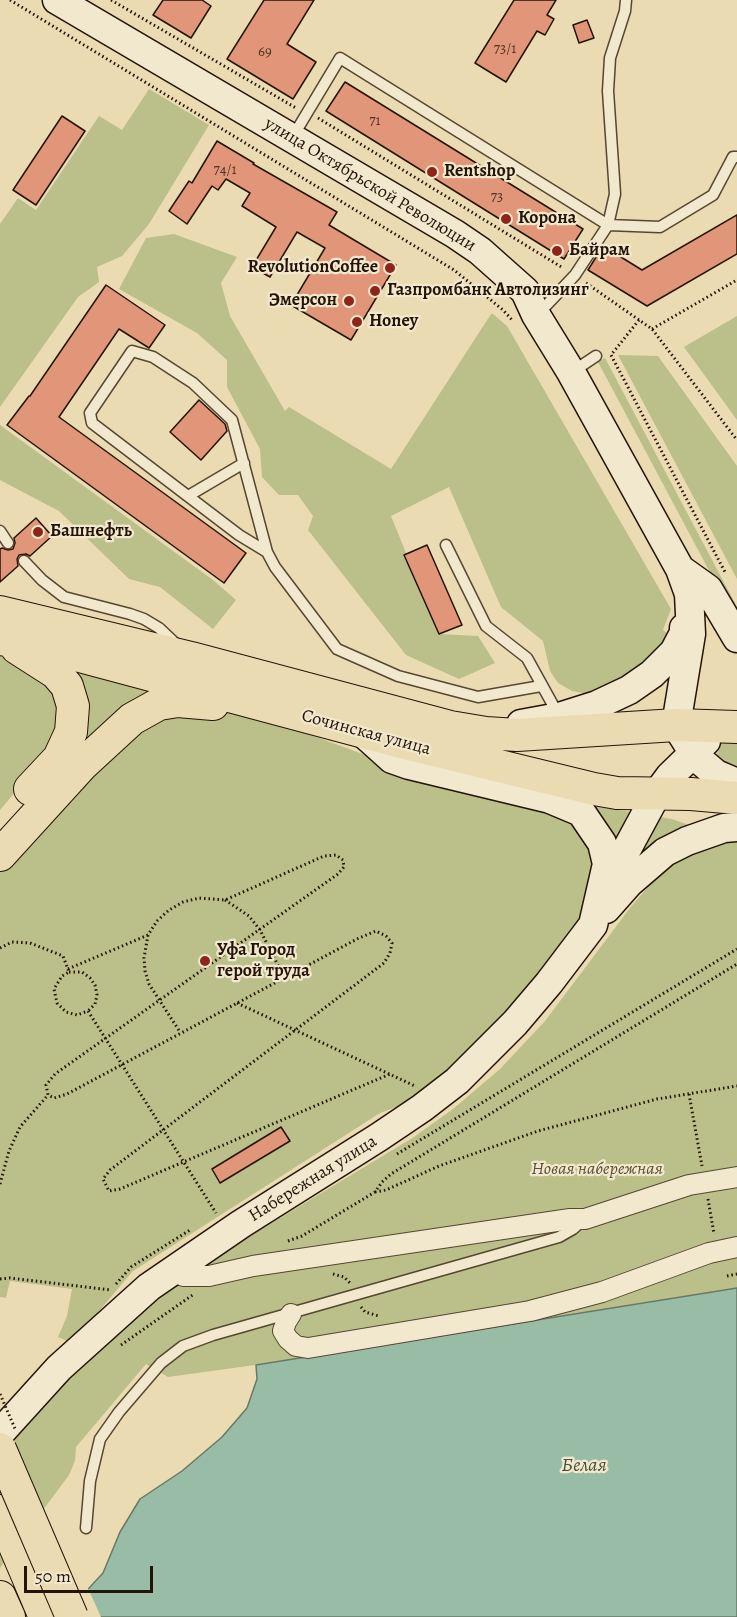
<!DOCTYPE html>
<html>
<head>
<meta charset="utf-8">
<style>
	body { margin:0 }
	#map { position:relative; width:737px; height:1617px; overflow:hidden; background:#eadbb2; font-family:Alegreya,serif }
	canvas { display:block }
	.scale { position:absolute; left:24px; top:1566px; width:129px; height:27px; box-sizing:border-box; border:3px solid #241407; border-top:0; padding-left:8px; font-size:18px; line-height:21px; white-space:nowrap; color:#241407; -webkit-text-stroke:4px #f1e8cd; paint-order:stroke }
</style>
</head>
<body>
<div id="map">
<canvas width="737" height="1617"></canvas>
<div class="scale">50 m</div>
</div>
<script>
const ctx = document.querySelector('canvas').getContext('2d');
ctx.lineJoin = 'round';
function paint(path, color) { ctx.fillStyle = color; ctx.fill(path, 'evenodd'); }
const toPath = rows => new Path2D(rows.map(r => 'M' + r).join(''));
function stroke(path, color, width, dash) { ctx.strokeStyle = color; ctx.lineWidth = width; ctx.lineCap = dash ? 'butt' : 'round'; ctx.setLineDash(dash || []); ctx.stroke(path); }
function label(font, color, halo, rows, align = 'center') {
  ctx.font = font + ' Alegreya,serif'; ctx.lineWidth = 4.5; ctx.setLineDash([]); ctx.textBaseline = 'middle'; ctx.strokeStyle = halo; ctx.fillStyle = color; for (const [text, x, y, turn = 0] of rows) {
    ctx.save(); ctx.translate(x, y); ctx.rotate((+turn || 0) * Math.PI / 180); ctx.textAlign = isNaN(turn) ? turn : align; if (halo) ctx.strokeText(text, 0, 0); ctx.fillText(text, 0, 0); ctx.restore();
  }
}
paint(toPath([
	[149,89,209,125,149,224,122,256,97,267,99,282,78,297,0,407,0,224,18,198,36,210,99,116,122,130],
	[174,234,237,257,221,283,230,316,285,411,289,407,391,469,491,314,493,314,507,326,671,609,663,630,672,637,658,659,593,695,572,691,558,683,550,671,543,641,501,607,449,487,391,516,439,634,478,636,495,663,459,679,406,655,308,530,313,516,298,495,279,495,262,477,260,449,227,387,227,360,197,333,119,289,146,238],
	[737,316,737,420,684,347],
	[618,355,658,356,737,466,737,579],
	[605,358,737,607,737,623,598,362],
	[0,425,213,580,236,600,213,629,160,587,129,579,59,511,0,480],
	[0,656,32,668,49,680,63,708,50,751,0,810],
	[64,665,178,692,76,758],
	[207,708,235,714,311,735,376,759,570,815,599,861,587,912,502,1025,417,1099,380,1113,133,1271,93,1318,69,1342,58,1337,67,1316,72,1289,10,1281,6,1298,0,1297,0,868,137,726],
	[737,738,737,770,719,760,717,754,722,742],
	[586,805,637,813,615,857],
	[653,816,672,819,692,826,624,869],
	[737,839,737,1288,306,1358,168,1377,146,1364,76,1447,75,1461,69,1475,0,1568,0,1448,28,1415,151,1301,222,1253,414,1137,453,1109,500,1069,545,1021,630,908,653,881,679,858,707,844]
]), '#bbbf89');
const water = toPath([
	[737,1288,737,1617,49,1617,78,1600,103,1573,120,1532,140,1499,182,1471,222,1437,247,1408,257,1379,256,1365,737,1288]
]);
paint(water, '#99bca7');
stroke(water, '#6a7967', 1.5);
paint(toPath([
	[87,1586,101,1617,46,1617,77,1598]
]), '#eadbb2');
const building = toPath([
	[163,0,202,0,211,6,191,38,153,15,163,0],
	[264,0,314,0,287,44,316,62,293,99,227,59,264,0],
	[514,0,556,0,547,15,554,19,545,35,537,31,506,82,475,63,514,0],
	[587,20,594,38,579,43,573,25,587,20],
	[345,82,583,229,564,259,326,111,345,82],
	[62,116,85,131,36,205,13,190,62,116],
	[217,141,254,163,253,164,337,212,329,225,396,265,351,340,291,305,325,248,297,232,270,277,252,267,276,227,242,206,250,193,226,179,218,190,212,186,187,224,169,211,189,181,192,183,217,141],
	[737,215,737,254,647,306,588,270,603,246,642,270,737,215],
	[106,285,165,325,149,348,119,329,59,417,246,553,224,583,7,425,29,396,30,396,106,285],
	[199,400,225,424,227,431,201,460,170,432,199,400],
	[36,518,52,536,30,556,26,554,19,555,17,559,18,566,0,582,0,549,2,548,8,550,13,549,15,543,14,538,36,518],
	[427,545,462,625,439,634,404,555,427,545],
	[281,1127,290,1141,220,1183,212,1169,281,1127]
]);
paint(building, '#e19679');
stroke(building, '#241407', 1.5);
const lane = toPath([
	[292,138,340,58,608,225,615,194,608,91,610,58,625,11,626,0],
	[539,313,575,275,608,225,660,227,713,195,733,157,737,157],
	[572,372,596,356],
	[188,496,244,463],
	[0,531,8,543],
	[446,545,486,626,527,658,559,716],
	[267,552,239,535,92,423,90,413,132,351,153,357,193,383,232,420,267,552,275,567,337,649,398,676,478,697,541,686],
	[24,561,42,580,64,597,130,614,144,619,159,628,178,646],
	[86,1528,90,1481,100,1439,119,1412,161,1363,183,1346,213,1335,559,1237,573,1229,584,1219]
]);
const street = toPath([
	[175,1269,183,1276,209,1276,253,1266,570,1219,585,1219,689,1185,737,1177],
	[291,1314,286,1322,283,1331,288,1339,296,1346,308,1348,530,1311,602,1292,709,1253,737,1247]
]);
const secondary = toPath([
	[57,0,455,234,480,251,525,291,536,315,571,372,680,569,689,594,691,634,676,725,693,752,703,763,716,774,737,783],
	[680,569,708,589,737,638],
	[521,724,559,717,597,705,629,690,652,674,674,652,684,633,684,628],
	[608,884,656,795,670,776,706,741],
	[606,909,629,883,665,852,687,841,724,828,737,827],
	[0,1433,59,1368,149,1287,241,1224,379,1137,422,1108,457,1081,515,1023,549,983,593,925,607,864,602,843,581,812,550,799,409,765,392,759,362,732]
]);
const primary = toPath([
	[0,612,191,658,450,727,486,733,517,735,676,725,737,727],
	[0,639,39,645,409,744,594,789,617,793,691,794,737,798],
	[17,648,56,673,67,686,73,706,71,732,59,758,30,789],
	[0,855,82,765,132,719,159,704,178,701,213,704],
	[0,1511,45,1617],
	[0,1597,9,1617]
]);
stroke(lane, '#564632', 13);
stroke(street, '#564632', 22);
stroke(secondary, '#241407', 31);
stroke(primary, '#241407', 34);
stroke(toPath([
	[10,0,454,270,503,310,513,321],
	[111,0,296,108],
	[318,118,563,268],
	[586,283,652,329,737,440],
	[639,320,611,355,726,574],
	[652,329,737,280],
	[225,900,249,916,260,930,284,977],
	[148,935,144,958,145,971,149,984,180,1032],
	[0,948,12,942,30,943,63,956,69,972,62,976,54,989,57,1003,66,1012,77,1015,88,1011,216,1213],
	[68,969,148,935,157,921,169,910,183,902,199,898,225,900,324,856,336,855,343,860,344,867,338,874,55,1074,46,1085,48,1095,54,1098,67,1094,359,938,376,931,386,936,392,943,390,953,384,963,110,1170,103,1179,109,1191,120,1189,390,1074],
	[69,972,82,972,90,978,95,985,97,995,95,1004,88,1011],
	[237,1003,415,1086],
	[689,1094,702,1166],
	[397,1154,737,949],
	[0,1184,9,1151,20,1127,48,1095],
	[375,1192,386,1190,439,1166,538,1131,657,1099,737,1086],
	[708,1199,714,1234],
	[288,1241,302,1236,375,1192,382,1182,391,1174,737,964],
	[333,1274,344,1277,350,1283],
	[727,1276,737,1274],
	[0,1279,10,1278,111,1290],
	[116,1284,131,1267,190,1230],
	[361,1307,365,1312,379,1316],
	[121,1345,194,1294]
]), '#241407', 3, [1.5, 3]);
stroke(lane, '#f1e8cd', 10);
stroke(street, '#f1e8cd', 20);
stroke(secondary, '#f1e8cd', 28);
stroke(primary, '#eadbb2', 32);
const primaryBridge = toPath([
	[0,1449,72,1617]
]);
stroke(primaryBridge, '#241407', 34, []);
stroke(toPath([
	[0,1394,16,1431]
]), '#241407', 3, [1.5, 3]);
stroke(primaryBridge, '#eadbb2', 32);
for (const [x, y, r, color] of [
	[432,172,6,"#8f2418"],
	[506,219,6,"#8f2418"],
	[557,251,6,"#8f2418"],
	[390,268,6,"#8f2418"],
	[375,291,6,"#8f2418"],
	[349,301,6,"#8f2418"],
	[357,322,6,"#8f2418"],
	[38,532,6,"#8f2418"],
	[205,961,6,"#8f2418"]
]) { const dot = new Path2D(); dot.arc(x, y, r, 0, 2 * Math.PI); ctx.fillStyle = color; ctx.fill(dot); stroke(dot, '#f1e8cd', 2); }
label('15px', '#533424', null, [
	["73/1",505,49],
	["69",265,52],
	["71",375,121],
	["74/1",225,170],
	["73",497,197]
]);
label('bold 18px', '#241407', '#f1e8cd', [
	["Rentshop",444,172],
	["Корона",518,219],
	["Байрам",569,251],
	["RevolutionCoffee",378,268,"right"],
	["Газпромбанк Автолизинг",387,291],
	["Эмерсон",337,301,"right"],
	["Honey",369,322],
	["Башнефть",50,532],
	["Уфа Город",217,951],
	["герой труда",217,972]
], 'left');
label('18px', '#241407', '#f1e8cd', [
	["улица Октябрьской Революции",370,185,31],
	["Сочинская улица",366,733,15],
	["Набережная улица",313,1179,-32]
]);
label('italic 18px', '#595034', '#f1e8cd', [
	["Новая набережная",597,1170]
]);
label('italic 20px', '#4d4f3f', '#f1e8cd', [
	["Белая",584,1466]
]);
</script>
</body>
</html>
